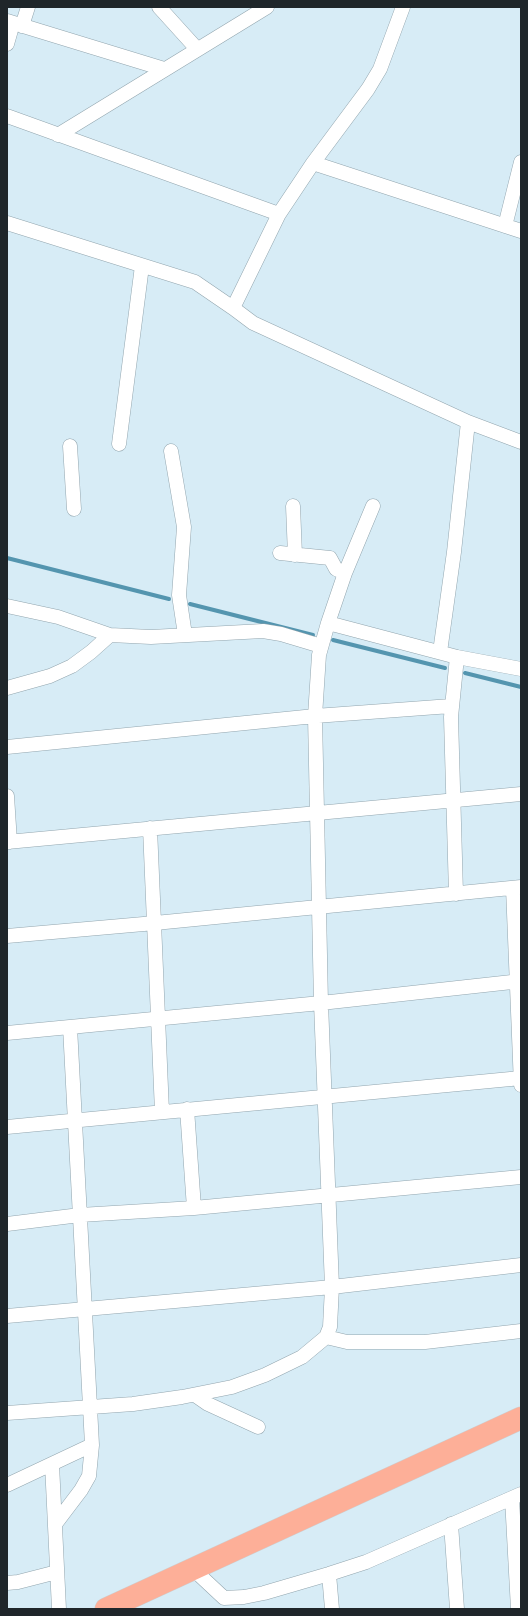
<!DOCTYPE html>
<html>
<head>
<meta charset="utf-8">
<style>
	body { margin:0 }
	#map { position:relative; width:528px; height:1616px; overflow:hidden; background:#d7ecf6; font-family:Lato,sans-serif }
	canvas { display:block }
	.frame { position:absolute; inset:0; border:8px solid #1f262a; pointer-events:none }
</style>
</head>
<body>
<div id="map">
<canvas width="528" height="1616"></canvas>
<div class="frame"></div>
</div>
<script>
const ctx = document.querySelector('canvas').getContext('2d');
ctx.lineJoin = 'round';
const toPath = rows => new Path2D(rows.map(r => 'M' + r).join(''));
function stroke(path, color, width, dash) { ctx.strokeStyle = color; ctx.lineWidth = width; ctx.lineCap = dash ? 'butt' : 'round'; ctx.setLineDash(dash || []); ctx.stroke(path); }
stroke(toPath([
	[7,558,169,599],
	[190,604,313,635],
	[333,640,445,668],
	[465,673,521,687]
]), '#5495af', 4);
const street = toPath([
	[159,7,197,49],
	[403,7,380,69,368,89,313,163,279,214,233,308,253,323,468,422,521,442],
	[7,21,164,69],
	[22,26,28,7],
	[7,44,13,23],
	[7,116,279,214],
	[58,135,267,7],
	[313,163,521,231],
	[7,223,195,282,233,308],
	[505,226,521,162],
	[119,444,142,266],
	[70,446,74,509],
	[171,451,184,527,179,595,185,635],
	[293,506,295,555],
	[373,506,345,573,328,623,457,657,521,669],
	[280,553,330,558,336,569,345,573],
	[7,606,58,617,110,635,151,637,263,631,281,634,321,646],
	[440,652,454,552,468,422],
	[7,688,50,676,72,666,91,652,110,635],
	[7,747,315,716,451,706],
	[7,796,10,842],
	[150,828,162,1112],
	[7,842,521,794],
	[513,888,521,1085],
	[456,894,451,717,457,657],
	[7,936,155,923,521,887],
	[7,1033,321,1003,521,981],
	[187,1109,194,1208],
	[7,1127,521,1078],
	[7,1224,80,1215,194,1208,521,1177],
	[7,1316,332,1287,521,1265],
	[326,1337,347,1342,425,1342,521,1331],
	[195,1395,208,1404,258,1427],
	[7,1413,133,1404,182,1397,232,1387,265,1375,302,1357,326,1337,330,1327,332,1287,321,1003,315,716,319,655,328,623],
	[52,1464,59,1609],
	[7,1485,92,1445],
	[512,1498,518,1609],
	[56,1523,81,1490,89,1476,92,1445,70,1027],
	[451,1524,457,1609],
	[193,1569,224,1598,244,1597,264,1593,329,1574,366,1562,521,1494],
	[329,1574,332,1609],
	[7,1583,18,1582,57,1572]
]);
const highway = toPath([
	[106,1609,521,1418]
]);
stroke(street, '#92a5ae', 15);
stroke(highway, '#cecfd0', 23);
stroke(street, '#fff', 14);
stroke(highway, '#fdaf98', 22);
</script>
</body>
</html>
